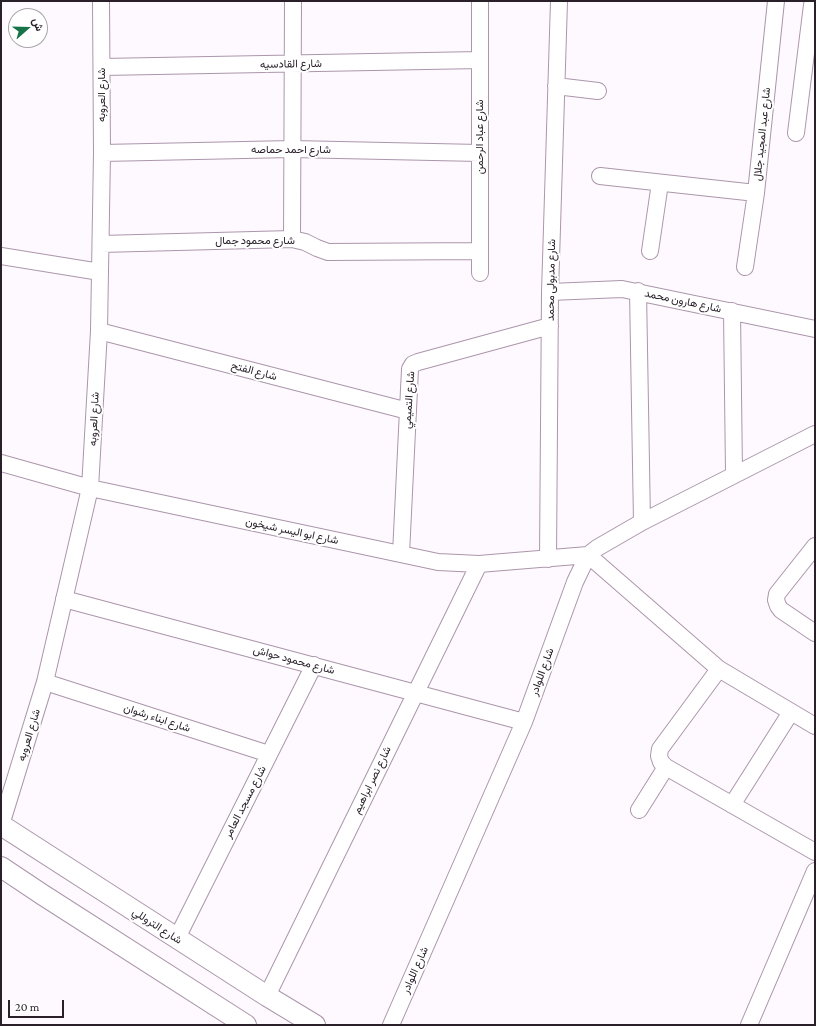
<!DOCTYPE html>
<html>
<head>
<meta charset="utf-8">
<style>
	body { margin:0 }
	#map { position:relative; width:816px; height:1026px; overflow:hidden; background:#fef9fe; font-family:"Crimson Pro",Vazirmatn,serif }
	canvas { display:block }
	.frame { position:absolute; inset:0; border:2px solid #292029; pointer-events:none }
	.north { position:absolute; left:8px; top:8px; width:40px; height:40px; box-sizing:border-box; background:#fff; border:1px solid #a9a6a9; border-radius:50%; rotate:70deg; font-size:11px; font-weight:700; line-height:16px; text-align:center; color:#292029 }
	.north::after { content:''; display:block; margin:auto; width:14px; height:18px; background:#177449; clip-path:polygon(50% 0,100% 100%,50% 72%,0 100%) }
	.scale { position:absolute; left:8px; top:1000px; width:56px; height:18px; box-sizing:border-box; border:2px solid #292029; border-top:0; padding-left:5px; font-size:12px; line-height:14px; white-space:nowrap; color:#292029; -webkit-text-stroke:3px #fff; paint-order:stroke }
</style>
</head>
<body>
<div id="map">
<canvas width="816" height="1026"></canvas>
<div class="frame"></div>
<div class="north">ش</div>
<div class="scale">20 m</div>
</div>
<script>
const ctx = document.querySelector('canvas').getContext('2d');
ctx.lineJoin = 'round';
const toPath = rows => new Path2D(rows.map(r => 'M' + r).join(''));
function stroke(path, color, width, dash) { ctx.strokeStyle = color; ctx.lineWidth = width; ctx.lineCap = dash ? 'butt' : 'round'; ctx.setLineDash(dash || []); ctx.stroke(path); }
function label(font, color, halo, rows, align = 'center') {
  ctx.font = font + ' "Crimson Pro",Vazirmatn,serif'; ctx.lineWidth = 4; ctx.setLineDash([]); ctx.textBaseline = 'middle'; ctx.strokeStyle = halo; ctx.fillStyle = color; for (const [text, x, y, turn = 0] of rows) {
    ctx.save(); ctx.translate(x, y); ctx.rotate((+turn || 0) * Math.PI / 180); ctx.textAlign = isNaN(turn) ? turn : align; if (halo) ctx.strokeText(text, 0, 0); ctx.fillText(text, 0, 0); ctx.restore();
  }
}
const minor = toPath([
	[102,67,480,60],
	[556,86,598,91],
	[796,133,812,5],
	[102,153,292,149,480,153],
	[600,176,756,193],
	[292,239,293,1],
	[101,244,292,239,305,242,317,248,328,252,480,251],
	[650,251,660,183],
	[1,256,100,272],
	[745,267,756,193,776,1],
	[480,273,480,1],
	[638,291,642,522],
	[550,292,622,289,815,329],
	[732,311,734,474],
	[99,331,408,411],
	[1,463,90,488,438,562,479,564,588,555,719,669,815,726],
	[815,546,777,594,776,600,778,606,781,610,815,633],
	[401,554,410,369,413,364,418,362,550,326],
	[548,559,550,292,559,1],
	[64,599,524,722],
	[719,669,660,749,659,756,661,762,666,767,815,852],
	[45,682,269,754],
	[732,805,791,712],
	[639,810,666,767],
	[1,825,45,682,90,488,99,331,102,153,101,1],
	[177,938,314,665],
	[267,996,479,564],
	[391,1025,524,722,575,582,588,555,597,548,642,522,815,434],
	[749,1025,815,871]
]);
const tertiary = toPath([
	[1,825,267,996,315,1025],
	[1,867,43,895,246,1025]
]);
stroke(minor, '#ab96ab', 18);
stroke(tertiary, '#ab96ab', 22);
stroke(minor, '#fff', 16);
stroke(tertiary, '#fff', 20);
label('11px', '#292029', '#fff', [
	["شارع القادسيه",291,64,-1],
	["شارع العروبه",102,95,-90],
	["شارع عبد المجيد جلال",762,134,-84],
	["شارع عباد الرحمن",480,137,-90],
	["شارع احمد حماصه",291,150],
	["شارع محمود جمال",255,241],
	["شارع مدبولى محمد",551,280,-89],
	["شارع هارون محمد",683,301,12],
	["شارع الفتح",254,371,15],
	["شارع التميمي",409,400,-86],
	["شارع العروبه",94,419,-87],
	["شارع ابو اليسر شيخون",292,531,12],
	["شارع محمود حواش",294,660,15],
	["شارع اللوادر",542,672,-70],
	["شارع ابناء رشوان",157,718,18],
	["شارع العروبه",29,735,-73],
	["شارع نصر ابراهيم",372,780,-64],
	["شارع مسجد العامر",245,802,-63],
	["شارع التروللي",157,926,33],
	["شارع اللوادر",415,970,-66]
]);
</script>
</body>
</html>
